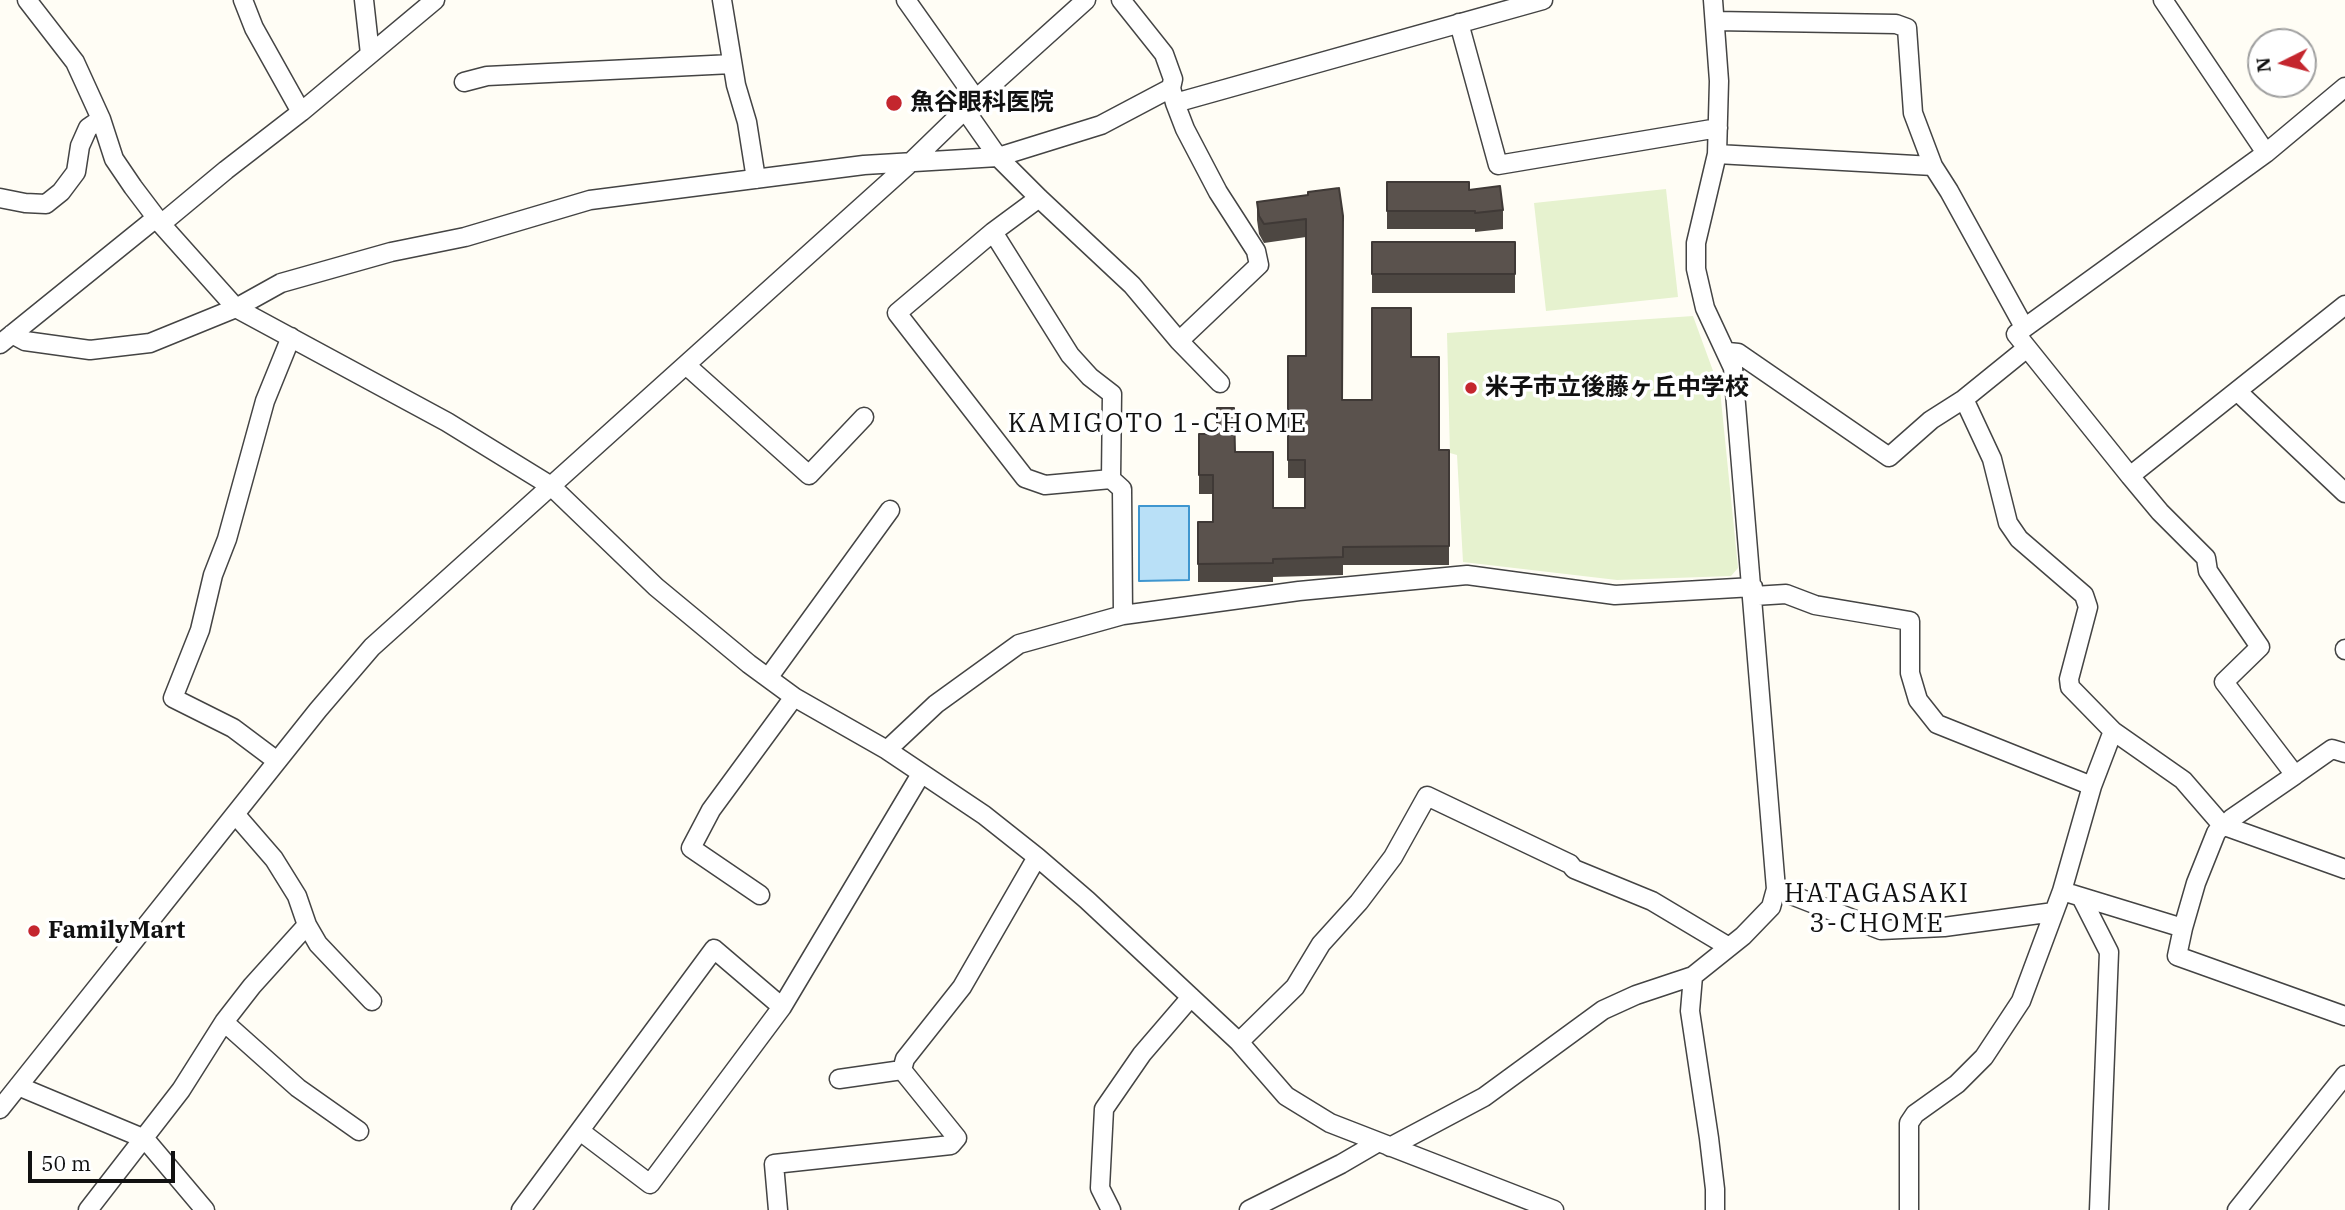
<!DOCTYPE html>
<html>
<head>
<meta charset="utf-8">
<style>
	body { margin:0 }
	#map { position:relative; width:2345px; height:1210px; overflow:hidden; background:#fffdf5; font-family:"IBM Plex Serif",serif }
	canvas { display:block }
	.north { position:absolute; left:2247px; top:28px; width:70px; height:70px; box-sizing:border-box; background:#fff; border:2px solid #a0a0a0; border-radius:50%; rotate:264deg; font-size:19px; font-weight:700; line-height:28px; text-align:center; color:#111 }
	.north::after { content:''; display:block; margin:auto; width:24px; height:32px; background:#c4262e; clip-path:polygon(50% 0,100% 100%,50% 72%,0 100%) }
	.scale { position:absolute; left:28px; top:1151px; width:147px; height:32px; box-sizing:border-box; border:4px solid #111; border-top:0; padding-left:9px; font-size:21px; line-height:24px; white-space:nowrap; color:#111; -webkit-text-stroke:5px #fff; paint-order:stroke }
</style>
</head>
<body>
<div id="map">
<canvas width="2345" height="1210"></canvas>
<div class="north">N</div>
<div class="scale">50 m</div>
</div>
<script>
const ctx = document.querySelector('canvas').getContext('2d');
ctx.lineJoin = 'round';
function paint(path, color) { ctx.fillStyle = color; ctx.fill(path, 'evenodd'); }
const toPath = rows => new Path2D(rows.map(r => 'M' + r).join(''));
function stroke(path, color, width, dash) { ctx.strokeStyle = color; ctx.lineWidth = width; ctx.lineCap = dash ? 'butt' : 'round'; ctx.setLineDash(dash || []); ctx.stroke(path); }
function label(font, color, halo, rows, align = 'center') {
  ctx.font = font + ' "IBM Plex Serif","Noto Sans JP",serif'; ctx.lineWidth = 7; ctx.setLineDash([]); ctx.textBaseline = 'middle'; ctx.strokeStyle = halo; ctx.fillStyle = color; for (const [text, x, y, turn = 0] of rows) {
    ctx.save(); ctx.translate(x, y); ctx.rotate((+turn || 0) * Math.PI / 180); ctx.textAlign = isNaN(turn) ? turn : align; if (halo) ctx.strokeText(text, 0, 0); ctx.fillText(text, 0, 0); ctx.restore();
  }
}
paint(toPath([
	[1666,189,1678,297,1546,311,1534,203],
	[1693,316,1720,390,1738,568,1731,576,1617,580,1463,562,1457,455,1450,453,1447,333]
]), '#e6f2cf');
const water = toPath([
	[1139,506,1189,506,1189,580,1139,581,1139,506]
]);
paint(water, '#b9e0f7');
stroke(water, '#3f96cf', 2);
const street = toPath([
	[27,0,75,62,101,119,114,159,133,187,161,224,236,308,447,422,551,486,656,587,749,664,794,697,887,750,984,815,1037,857,1087,900,1239,1042,1286,1096,1330,1123,1554,1210],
	[243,0,254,28,301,112],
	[364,0,370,54],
	[722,0,736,85,747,122,756,179],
	[906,0,976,99],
	[1121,0,1164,54,1173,79,1171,88],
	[1713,0,1719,81,1717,154,1696,243,1696,269,1705,308,1733,368,1776,889,1771,907,1743,936,1693,976,1690,1011,1709,1138,1715,1189,1715,1210],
	[2163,0,2266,153],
	[1715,21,1896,24,1907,28,1913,113,1933,166],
	[1459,23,1498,165,1718,128],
	[464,82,487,76,732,64],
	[2345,87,2266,153,2016,334,2130,476,2345,305],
	[1175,103,1185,129,1218,192,1256,251,1259,265,1179,341],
	[965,110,998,157,1039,198,1132,285,1179,341,1220,383],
	[1717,154,1933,166,1949,191,2024,327],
	[0,198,25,203,46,204,61,192,76,172,80,146,88,128,101,119],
	[1039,198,993,232,897,313,1025,478,1045,485,1111,479],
	[161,224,226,170,301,112,435,0],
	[993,232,1070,355,1090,377,1112,394,1111,479,1122,489,1123,615],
	[12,334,25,341,90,350,150,343,236,308,281,283,391,252,465,237,590,200,864,165,998,157,1101,125,1171,88,1175,103,1543,0],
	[0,344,156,218],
	[2027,348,1964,399,1992,459,2008,523,2019,539,2084,595,2088,607,2069,679,2070,687,2113,731],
	[1728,352,1738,353,1889,457,1931,420,1964,399],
	[686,365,809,475,864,417],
	[2238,392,2345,493],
	[2130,476,2160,512,2206,558,2208,571,2260,647,2224,682,2295,775,2231,819,2229,827],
	[1754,596,1786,594,1815,605,1910,621,1910,673,1918,700,1937,724,2092,786],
	[2345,649,2345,650],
	[768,678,890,510],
	[887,750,936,704,1019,644,1123,615,1299,591,1467,575,1615,595,1753,587],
	[277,761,233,728,173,698,200,630,213,575,227,539,265,401,291,337],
	[2295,775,2332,749,2345,753],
	[1776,889,1881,930,1944,927,2054,912],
	[2062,891,2183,928,2177,956,2345,1016],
	[760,895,691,848,711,810,794,697],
	[2081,897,2109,952,2099,1210],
	[307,925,318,944,372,1001],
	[2183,928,2196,883,2216,833,2222,825],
	[224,1022,252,986,307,925,297,896,274,859,235,814],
	[1239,1042,1295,987,1321,944,1359,902,1393,857,1427,796,1570,864,1574,869,1652,901,1729,947],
	[839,1079,902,1070,905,1059,962,987,1037,857],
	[18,1086,145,1139,205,1210],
	[0,1109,318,710,372,647,909,164,976,99,1086,0],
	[580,1131,650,1184,782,1007,921,774],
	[1390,1147,1484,1097,1603,1010,1636,995,1693,976],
	[88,1210,181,1090,224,1022,298,1088,359,1131],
	[521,1210,714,949,782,1007],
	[778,1210,774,1164,951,1145,957,1138,902,1070],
	[1111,1210,1100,1188,1104,1109,1142,1054,1191,997],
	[1249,1210,1341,1164,1377,1143],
	[1909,1210,1909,1123,1915,1114,1957,1084,1984,1057,2021,1001,2062,891,2092,786,2113,731,2183,780,2222,825,2345,869],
	[2237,1210,2345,1075]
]);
stroke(street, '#444', 21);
stroke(street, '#fff', 18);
paint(toPath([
	[1387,182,1469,190,1503,210,1503,229,1475,232,1475,229,1387,229],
	[1308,195,1342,400,1372,400,1411,357,1439,450,1449,450,1449,565,1343,565,1343,575,1273,577,1273,582,1198,582,1198,522,1213,522,1213,494,1199,494,1199,434,1235,452,1273,508,1305,508,1305,478,1288,478,1288,356,1306,356,1306,237,1264,243,1259,234,1257,220,1257,202],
	[1372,242,1515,242,1515,293,1372,293]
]), '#4d4742');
const building = toPath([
	[1387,182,1469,182,1469,190,1500,186,1503,210,1475,213,1475,211,1387,211,1387,182],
	[1339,188,1343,216,1342,400,1372,400,1372,308,1411,308,1411,357,1439,357,1439,450,1449,450,1449,546,1343,547,1343,557,1273,559,1273,563,1198,564,1198,522,1213,522,1213,475,1199,475,1199,434,1217,434,1217,408,1234,408,1235,452,1273,452,1273,508,1305,508,1305,460,1288,460,1288,356,1306,356,1306,219,1264,224,1259,216,1257,202,1308,195,1308,192,1339,188],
	[1372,242,1515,242,1515,274,1372,274,1372,242]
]);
paint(building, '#5a524d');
stroke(building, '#3f3936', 2);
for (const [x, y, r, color] of [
	[894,103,9,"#c4262e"],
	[1471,388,7,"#c4262e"],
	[34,931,7,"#c4262e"]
]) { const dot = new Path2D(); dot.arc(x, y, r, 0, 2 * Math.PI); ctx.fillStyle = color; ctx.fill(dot); stroke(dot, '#fff', 2.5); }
label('bold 24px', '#111', '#fff', [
	["魚谷眼科医院",910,103],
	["米子市立後藤ヶ丘中学校",1485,388],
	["FamilyMart",48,931]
], 'left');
ctx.letterSpacing = '2px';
label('26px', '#111', '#fff', [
	["KAMIGOTO 1-CHOME",1158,424],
	["HATAGASAKI",1877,894],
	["3-CHOME",1877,924]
]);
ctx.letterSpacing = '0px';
</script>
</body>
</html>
